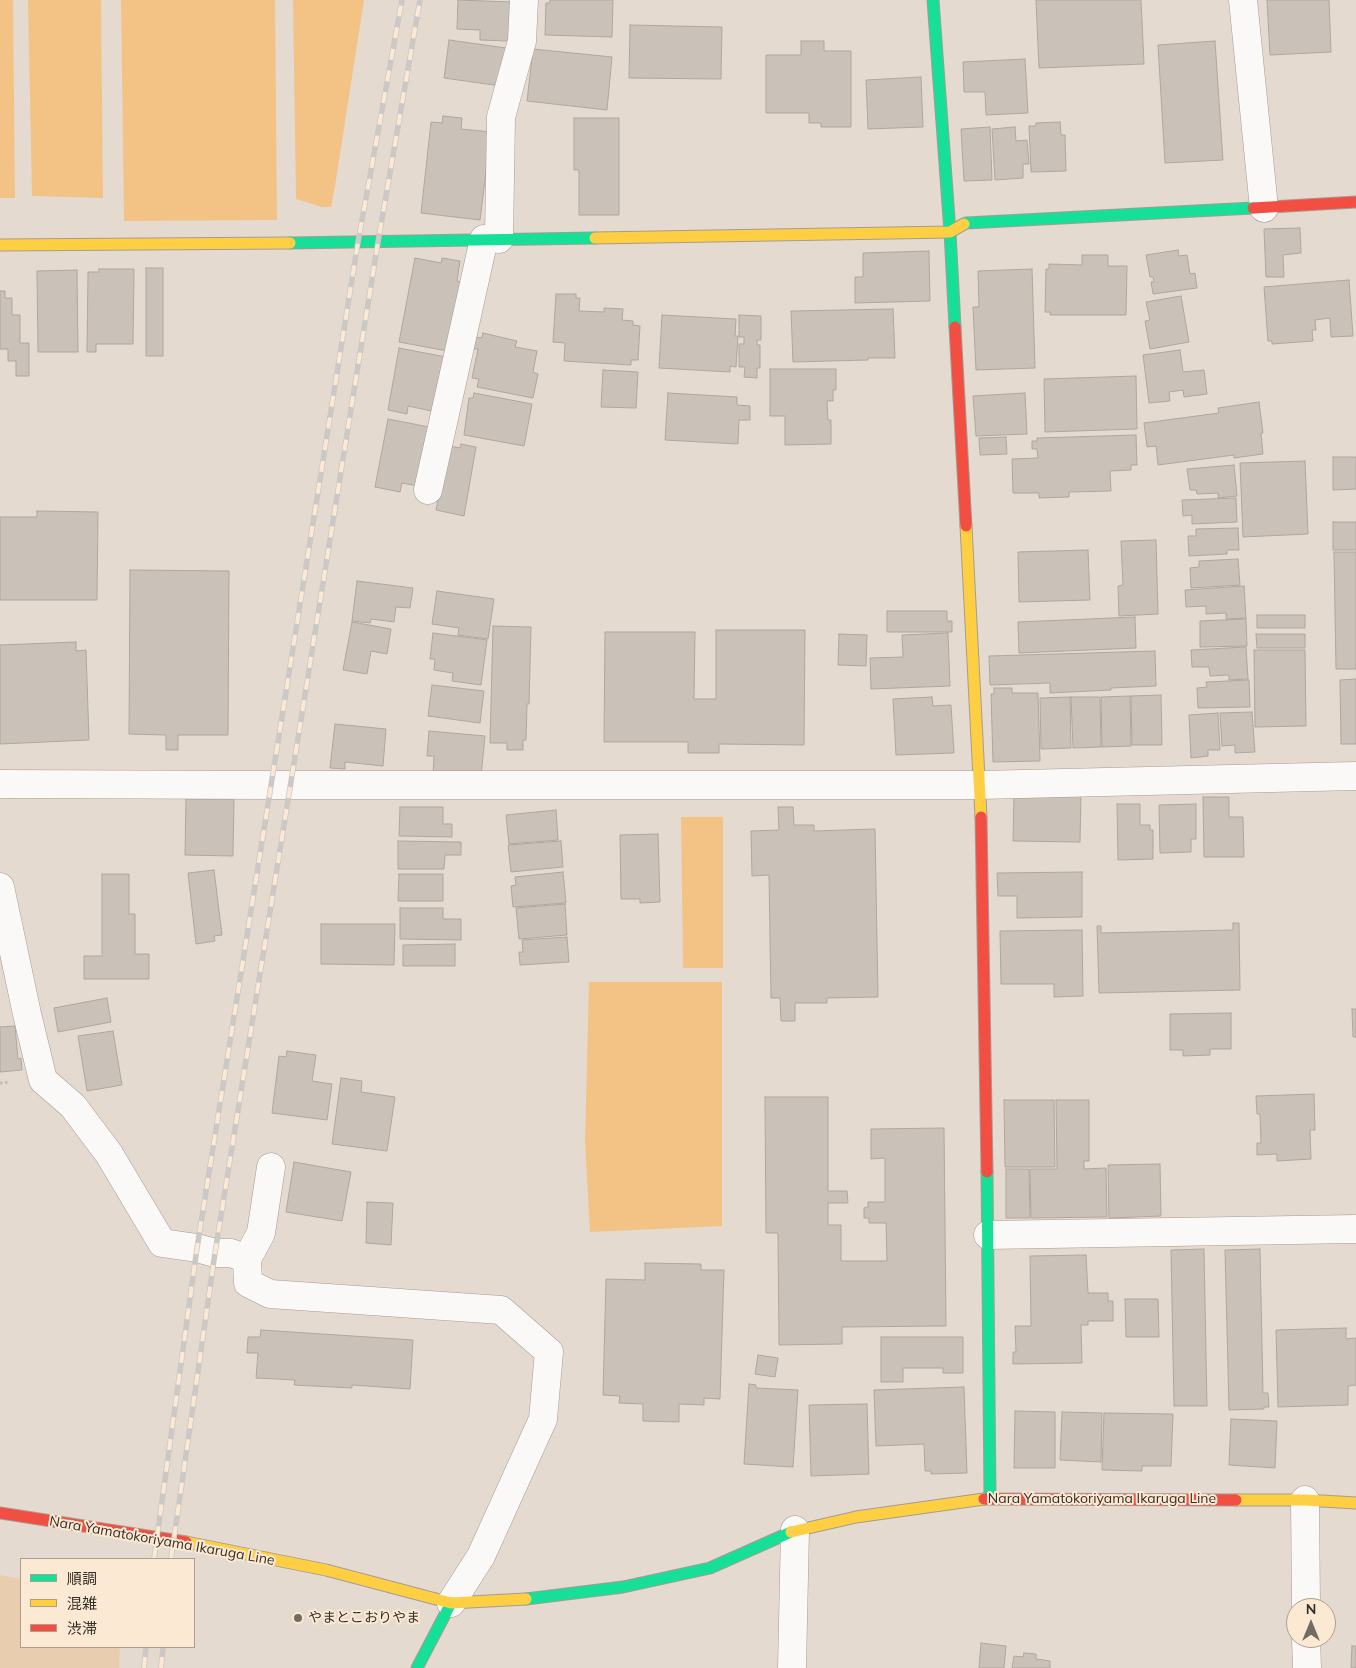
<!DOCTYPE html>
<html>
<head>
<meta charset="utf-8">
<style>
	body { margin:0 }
	#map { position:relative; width:1356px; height:1668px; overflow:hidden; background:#e5dacf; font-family:Mulish,"Noto Sans JP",sans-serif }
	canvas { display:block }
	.legend { position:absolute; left:20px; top:1558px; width:175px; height:90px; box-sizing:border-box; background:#fbe9d4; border:1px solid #ac9e8e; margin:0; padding:6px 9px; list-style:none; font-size:15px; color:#352e26 }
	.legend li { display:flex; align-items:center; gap:10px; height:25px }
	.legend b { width:25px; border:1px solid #ac9e8e }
	.north { position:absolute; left:1286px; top:1598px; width:50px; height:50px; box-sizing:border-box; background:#fbe9d4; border:1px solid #ac9e8e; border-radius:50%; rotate:0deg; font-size:14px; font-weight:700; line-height:20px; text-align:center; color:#352e26 }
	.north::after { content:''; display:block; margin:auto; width:18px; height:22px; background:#736a61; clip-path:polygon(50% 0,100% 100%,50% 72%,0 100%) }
</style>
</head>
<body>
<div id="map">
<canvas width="1356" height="1668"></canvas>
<ul class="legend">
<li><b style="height:6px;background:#16e098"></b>順調</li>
<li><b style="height:6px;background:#ffcf43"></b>混雑</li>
<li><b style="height:6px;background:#f24e42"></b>渋滞</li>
</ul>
<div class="north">N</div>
</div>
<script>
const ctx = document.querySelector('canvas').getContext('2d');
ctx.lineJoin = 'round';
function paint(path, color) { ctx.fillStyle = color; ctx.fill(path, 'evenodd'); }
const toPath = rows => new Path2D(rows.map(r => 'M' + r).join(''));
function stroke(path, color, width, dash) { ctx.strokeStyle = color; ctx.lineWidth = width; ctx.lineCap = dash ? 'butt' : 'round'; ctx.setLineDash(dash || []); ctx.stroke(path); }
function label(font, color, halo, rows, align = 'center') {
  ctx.font = font + ' Mulish,"Noto Sans JP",sans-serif'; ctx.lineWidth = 4; ctx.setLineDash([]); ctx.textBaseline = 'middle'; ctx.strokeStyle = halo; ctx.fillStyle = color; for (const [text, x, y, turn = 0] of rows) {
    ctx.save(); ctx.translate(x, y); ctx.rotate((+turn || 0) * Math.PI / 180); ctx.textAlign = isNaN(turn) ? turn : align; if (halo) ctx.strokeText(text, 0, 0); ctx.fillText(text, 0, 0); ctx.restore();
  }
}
paint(toPath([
	[0,1575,21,1579,21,1647,120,1647,119,1668,0,1668]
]), '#e8cdaf');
paint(toPath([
	[0,0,13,0,15,198,0,198],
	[28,0,101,0,103,198,32,196],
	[121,0,275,0,277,220,124,221],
	[293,0,364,0,335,186,331,207,322,207,296,199],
	[681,817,723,817,723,968,683,968],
	[589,982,722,982,722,1226,590,1232,585,1141]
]), '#f3c386');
const building = toPath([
	[458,0,512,2,509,41,480,40,480,30,457,29,458,0],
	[550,0,613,0,612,37,545,35,546,3,550,3,550,0],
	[1036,0,1141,0,1144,64,1039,68,1036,0],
	[1267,0,1329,0,1331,52,1270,55,1267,0],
	[630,25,722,27,721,79,629,78,630,25],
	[449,40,506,48,501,86,444,78,449,40],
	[801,41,824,41,824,51,851,51,851,127,821,127,821,123,809,123,809,113,766,113,766,55,801,55,801,41],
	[1215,41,1223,160,1165,163,1158,45,1215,41],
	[533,49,612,57,607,110,527,101,533,49],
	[1025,59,1028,113,986,115,985,92,964,92,963,62,1025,59],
	[921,77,923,127,868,129,866,80,921,77],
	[443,116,462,118,461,129,491,132,480,220,421,213,431,122,442,123,443,116],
	[574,118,619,118,619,215,579,215,579,170,574,170,574,118],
	[1060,122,1061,135,1065,135,1066,171,1031,172,1029,126,1036,126,1036,123,1060,122],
	[990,127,992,180,964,181,961,129,990,127],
	[1015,127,1016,141,1027,140,1029,164,1023,164,1023,178,995,180,992,129,1015,127],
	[1300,228,1301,253,1283,255,1284,277,1266,277,1264,229,1300,228],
	[1178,250,1179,256,1187,255,1190,274,1195,273,1197,288,1153,294,1151,282,1154,282,1153,277,1150,277,1146,255,1178,250],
	[929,251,930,301,855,303,855,277,863,277,863,253,929,251],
	[1082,255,1108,255,1108,266,1127,266,1126,315,1050,315,1050,312,1045,312,1046,269,1049,269,1049,264,1082,265,1082,255],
	[415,258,441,263,442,258,460,261,457,281,460,282,447,351,399,342,415,258],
	[146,268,163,268,163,356,146,356,146,268],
	[99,269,134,269,133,344,96,344,96,352,87,352,88,272,99,272,99,269],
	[1032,269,1035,368,976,370,973,307,979,307,978,271,1032,269],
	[77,270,78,352,38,352,37,271,77,270],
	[1349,280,1353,336,1331,337,1330,318,1315,320,1316,330,1312,330,1313,341,1272,344,1272,341,1268,341,1264,287,1349,280],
	[0,291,5,291,5,298,12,298,12,315,20,315,20,343,29,343,29,376,16,376,16,361,8,361,8,349,0,349,0,291],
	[556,294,576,294,576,298,580,298,579,311,604,312,604,308,623,309,622,320,633,321,633,325,640,326,638,360,631,360,631,365,564,361,565,343,553,342,556,294],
	[1181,296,1189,342,1150,349,1145,321,1150,320,1146,302,1181,296],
	[893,309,895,358,868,358,868,360,793,362,791,311,893,309],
	[662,315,736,319,735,336,738,336,736,367,730,366,730,372,659,368,662,315],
	[739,315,761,316,761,340,757,340,757,345,760,345,760,368,757,368,757,378,744,377,745,367,739,367,739,344,744,344,744,337,739,337,739,315],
	[483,333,517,341,515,347,537,351,533,372,538,374,533,398,477,387,479,379,472,378,478,349,474,349,476,337,482,338,483,333],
	[399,348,446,357,436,412,408,406,407,414,388,410,399,348],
	[1180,350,1183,372,1204,370,1207,394,1184,397,1183,390,1169,392,1170,401,1149,403,1143,355,1180,350],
	[770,369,836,369,836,390,833,390,833,401,827,401,828,420,831,420,831,444,785,445,785,416,770,416,770,369],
	[603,370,638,372,636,408,601,407,603,370],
	[1136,376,1137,429,1045,432,1044,379,1136,376],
	[474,393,532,404,524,446,464,435,469,398,473,398,474,393],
	[668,393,737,397,737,405,750,406,750,420,739,420,738,444,665,440,668,393],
	[1025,393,1027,434,976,436,973,396,1025,393],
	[1259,402,1263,433,1261,433,1263,454,1234,458,1234,455,1158,465,1156,446,1147,447,1144,423,1219,413,1218,408,1259,402],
	[388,419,429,427,418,486,402,483,400,492,375,487,388,419],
	[1136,435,1137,465,1131,465,1131,470,1110,471,1111,491,1069,492,1069,497,1039,498,1039,493,1013,493,1012,459,1038,458,1037,449,1032,449,1032,441,1037,441,1037,438,1136,435],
	[1006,437,1007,454,980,455,979,438,1006,437],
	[461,444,476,447,464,516,436,510,449,446,460,448,461,444],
	[1333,457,1356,457,1356,489,1333,490,1333,457],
	[1305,461,1308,534,1243,537,1240,463,1305,461],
	[1234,465,1237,496,1218,498,1218,493,1197,494,1196,490,1190,490,1187,469,1234,465],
	[1236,498,1237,522,1192,524,1192,515,1183,516,1182,500,1236,498],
	[37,511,98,512,97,600,0,600,0,517,37,517,37,511],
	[1333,522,1356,522,1356,550,1333,550,1333,522],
	[1238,528,1239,550,1227,550,1227,554,1189,556,1188,536,1196,536,1196,529,1238,528],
	[1156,540,1158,614,1119,616,1118,586,1123,585,1121,541,1156,540],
	[1088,550,1090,600,1019,602,1018,552,1088,550],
	[1334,552,1356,552,1356,669,1336,669,1334,552],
	[1238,559,1240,585,1191,588,1190,568,1199,567,1199,561,1238,559],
	[130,570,229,571,228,735,178,735,178,750,166,750,166,735,129,734,130,570],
	[357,581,413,588,410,608,396,607,394,622,371,619,370,623,352,621,357,581],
	[1244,586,1246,618,1226,619,1226,613,1206,614,1206,606,1186,607,1185,590,1244,586],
	[437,591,494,599,488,639,458,635,459,628,432,624,437,591],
	[887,611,947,611,947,621,952,621,952,632,887,632,887,611],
	[1257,615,1305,615,1305,628,1257,628,1257,615],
	[1135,617,1136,648,1019,653,1018,622,1135,617],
	[1246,619,1247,646,1200,647,1200,621,1246,619],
	[352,622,391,629,387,654,371,651,367,674,343,670,352,622],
	[493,626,531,627,529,704,527,704,526,740,523,740,523,750,507,750,507,743,490,743,493,626],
	[716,630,805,630,804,745,719,744,719,753,688,753,688,742,604,742,605,632,695,632,694,699,716,699,716,630],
	[433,633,487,640,481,685,452,681,453,673,434,670,435,659,430,659,433,633],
	[948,633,950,686,871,689,870,658,903,657,902,635,948,633],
	[839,634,867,635,866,666,838,665,839,634],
	[1256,634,1305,634,1305,648,1257,648,1256,634],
	[76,642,76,651,86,650,89,740,0,744,0,645,76,642],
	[1246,647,1248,679,1229,680,1229,675,1210,676,1209,667,1192,667,1191,650,1246,647],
	[1254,650,1305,650,1306,726,1255,727,1254,650],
	[1155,651,1156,686,1111,688,1111,690,1050,693,1050,683,990,685,989,656,1155,651],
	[1356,679,1356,744,1341,744,1340,680,1356,679],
	[1249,680,1250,707,1198,708,1197,688,1207,687,1206,682,1249,680],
	[432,685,484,691,480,723,428,716,432,685],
	[994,688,1012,688,1012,693,1038,693,1040,761,993,762,991,694,994,694,994,688],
	[1161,695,1162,745,1132,745,1131,696,1161,695],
	[1130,696,1131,746,1102,747,1101,697,1130,696],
	[932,697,933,706,951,705,954,753,896,755,893,699,932,697],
	[1070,697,1071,748,1041,749,1040,698,1070,697],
	[1071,697,1100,697,1101,747,1073,748,1071,697],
	[1252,712,1255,752,1235,753,1235,745,1222,746,1220,713,1252,712],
	[1218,713,1220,750,1208,750,1208,756,1191,758,1189,715,1218,713],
	[335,724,386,729,383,766,345,762,345,769,330,768,335,724],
	[429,731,485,736,481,776,433,777,434,756,427,756,429,731],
	[1014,793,1081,794,1080,842,1013,841,1014,793],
	[1203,797,1229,797,1229,817,1243,817,1244,857,1204,857,1203,797],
	[186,799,234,799,233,856,185,855,186,799],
	[1117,804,1140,804,1140,825,1150,825,1150,830,1153,830,1153,859,1118,860,1117,804],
	[1196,804,1196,839,1191,839,1191,852,1160,853,1159,805,1196,804],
	[400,807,443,807,443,824,452,824,452,837,399,836,400,807],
	[778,807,793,807,794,825,814,825,814,831,875,829,878,997,827,998,827,1003,795,1003,795,1021,781,1021,780,998,771,998,769,875,752,876,751,831,779,830,778,807],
	[556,810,558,840,509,844,506,815,556,810],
	[658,834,660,902,640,903,640,899,621,899,620,835,658,834],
	[398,841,461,842,461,855,445,855,444,869,398,869,398,841],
	[561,841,563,867,511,872,508,845,561,841],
	[214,870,222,935,214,936,215,941,196,944,188,873,214,870],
	[563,872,566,903,513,907,511,886,516,885,515,877,563,872],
	[1082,872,1082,917,1017,918,1017,896,998,896,997,873,1082,872],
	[102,874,129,874,129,914,135,914,135,954,149,954,149,979,84,979,84,956,102,956,102,874],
	[399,874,443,874,443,901,398,901,399,874],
	[565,904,567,935,519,939,516,908,565,904],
	[400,908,443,908,443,919,461,919,461,940,400,939,400,908],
	[1233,923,1239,923,1240,990,1099,993,1097,926,1101,926,1101,933,1233,930,1233,923],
	[321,924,395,924,394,965,321,964,321,924],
	[1082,930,1083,996,1054,997,1054,984,1001,984,1000,931,1082,930],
	[567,937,569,962,520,965,519,952,523,952,522,940,567,937],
	[455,944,455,966,403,966,403,945,455,944],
	[107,998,111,1022,58,1032,54,1008,107,998],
	[1352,1009,1356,1009,1356,1037,1353,1037,1352,1009],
	[1231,1013,1231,1049,1210,1049,1210,1055,1183,1056,1183,1050,1170,1050,1170,1014,1231,1013],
	[15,1026,18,1059,21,1058,22,1070,0,1072,0,1027,15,1026],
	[113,1031,122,1085,87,1091,78,1036,113,1031],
	[287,1051,316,1055,312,1081,332,1084,327,1120,272,1113,279,1056,286,1057,287,1051],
	[341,1078,362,1081,361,1092,395,1097,387,1151,332,1144,341,1078],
	[1314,1094,1315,1130,1310,1130,1311,1159,1277,1161,1277,1154,1257,1155,1257,1143,1261,1143,1260,1114,1257,1114,1256,1096,1314,1094],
	[765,1097,828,1097,828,1191,847,1191,848,1203,828,1203,828,1225,841,1225,841,1261,887,1261,886,1223,869,1223,869,1218,864,1218,864,1208,868,1207,868,1202,885,1202,885,1158,871,1159,871,1129,944,1128,946,1326,842,1327,842,1344,779,1345,778,1233,766,1233,765,1097],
	[1004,1100,1054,1100,1055,1167,1005,1167,1004,1100],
	[1056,1100,1089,1100,1089,1161,1084,1161,1084,1169,1106,1168,1107,1217,1031,1218,1030,1169,1057,1169,1056,1100],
	[294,1162,351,1172,342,1221,286,1212,294,1162],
	[1160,1164,1161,1216,1109,1218,1108,1165,1160,1164],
	[1006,1169,1029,1169,1030,1218,1006,1218,1006,1169],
	[367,1202,393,1203,391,1245,366,1243,367,1202],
	[1204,1249,1207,1406,1174,1406,1171,1250,1204,1249],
	[1260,1249,1263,1393,1268,1393,1269,1407,1264,1407,1264,1409,1229,1410,1225,1250,1260,1249],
	[1086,1255,1088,1293,1108,1293,1108,1301,1113,1301,1113,1321,1088,1321,1088,1325,1081,1325,1082,1363,1013,1364,1013,1352,1016,1352,1015,1326,1031,1326,1030,1256,1086,1255],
	[645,1263,701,1264,701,1270,724,1270,720,1399,704,1398,704,1405,679,1404,679,1422,643,1421,643,1404,619,1403,620,1396,603,1395,606,1279,645,1280,645,1263],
	[1125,1299,1158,1299,1159,1337,1126,1337,1125,1299],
	[1346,1328,1346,1339,1356,1338,1356,1385,1348,1386,1348,1405,1278,1407,1276,1330,1346,1328],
	[261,1330,413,1340,410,1389,352,1385,352,1388,294,1385,295,1380,256,1378,258,1353,247,1353,248,1337,260,1337,261,1330],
	[881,1337,963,1337,963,1373,943,1373,943,1368,903,1368,903,1382,881,1382,881,1337],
	[758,1355,778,1358,775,1377,755,1374,758,1355],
	[749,1384,756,1385,756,1388,798,1390,793,1467,744,1464,749,1384],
	[964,1387,967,1473,931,1474,931,1471,925,1471,924,1444,876,1446,874,1390,964,1387],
	[867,1404,869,1474,811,1476,809,1405,867,1404],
	[1015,1411,1055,1412,1055,1468,1014,1468,1015,1411],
	[1062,1412,1102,1413,1101,1462,1060,1460,1062,1412],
	[1104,1413,1173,1414,1171,1466,1142,1466,1142,1471,1102,1470,1104,1413],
	[1231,1419,1277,1421,1275,1468,1229,1465,1231,1419],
	[981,1643,1006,1646,1004,1668,979,1668,981,1643],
	[1352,1646,1356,1646,1356,1668,1351,1668,1352,1646],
	[1024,1653,1036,1654,1036,1659,1050,1661,1050,1668,1012,1668,1014,1656,1023,1657,1024,1653]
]);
paint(building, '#cac2b9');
stroke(building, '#afa79e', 1);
const street = toPath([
	[1243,0,1264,208],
	[499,239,501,117,522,41,524,0],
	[428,490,484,239],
	[0,784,271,785,980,785,1356,776],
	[0,887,27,1014,43,1080,73,1106,109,1154,162,1243,197,1248,215,1253,231,1253,247,1259,248,1283,270,1294,501,1310,549,1352,543,1419,481,1556,451,1603],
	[988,1235,1356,1229],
	[247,1259,261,1233,271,1167],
	[1305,1500,1306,1608],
	[1306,1638,1307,1668],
	[792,1668,795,1530]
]);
const fast = toPath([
	[933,0,950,232,955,327],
	[964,224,966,223,1253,208],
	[290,243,595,238],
	[987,1172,990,1498],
	[526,1599,623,1587,710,1568,791,1532],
	[417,1668,451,1603]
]);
const slow = toPath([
	[595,238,950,232,964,224],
	[0,245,290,243],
	[966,526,981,817],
	[1236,1500,1305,1500,1356,1503],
	[791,1532,856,1517,984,1499],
	[186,1542,326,1570,451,1603,526,1599]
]);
const jam = toPath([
	[1253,208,1356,202],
	[955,327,966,526],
	[981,817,987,1172],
	[984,1499,1236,1500],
	[0,1513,186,1542]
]);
stroke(street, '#a49c94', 29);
stroke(fast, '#a49c94', 13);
stroke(slow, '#a49c94', 13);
stroke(jam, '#a49c94', 13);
stroke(toPath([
	[0,1083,10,1082]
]), '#c1beb9', 3, [2.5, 2.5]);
stroke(street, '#fbf9f8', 28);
stroke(fast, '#16e098', 11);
stroke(slow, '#ffcf43', 11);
stroke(jam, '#f24e42', 11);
const rail = toPath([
	[154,1559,197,1248,358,242,402,0],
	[171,1559,215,1253,378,242,420,0],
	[144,1668,146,1647],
	[161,1668,163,1647]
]);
stroke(rail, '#ccc8c5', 5.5);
stroke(rail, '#fbe9d4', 4, [11]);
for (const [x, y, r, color] of [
	[298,1618,5,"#736a61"]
]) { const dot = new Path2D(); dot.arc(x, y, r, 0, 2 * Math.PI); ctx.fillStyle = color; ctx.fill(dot); stroke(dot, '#fbe9d4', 2); }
label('14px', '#352e26', '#fbe9d4', [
	["Nara Yamatokoriyama Ikaruga Line",1102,1499],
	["Nara Yamatokoriyama Ikaruga Line",162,1541,10]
]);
label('14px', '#352e26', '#fbe9d4', [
	["やまとこおりやま",308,1618]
], 'left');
</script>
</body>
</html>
